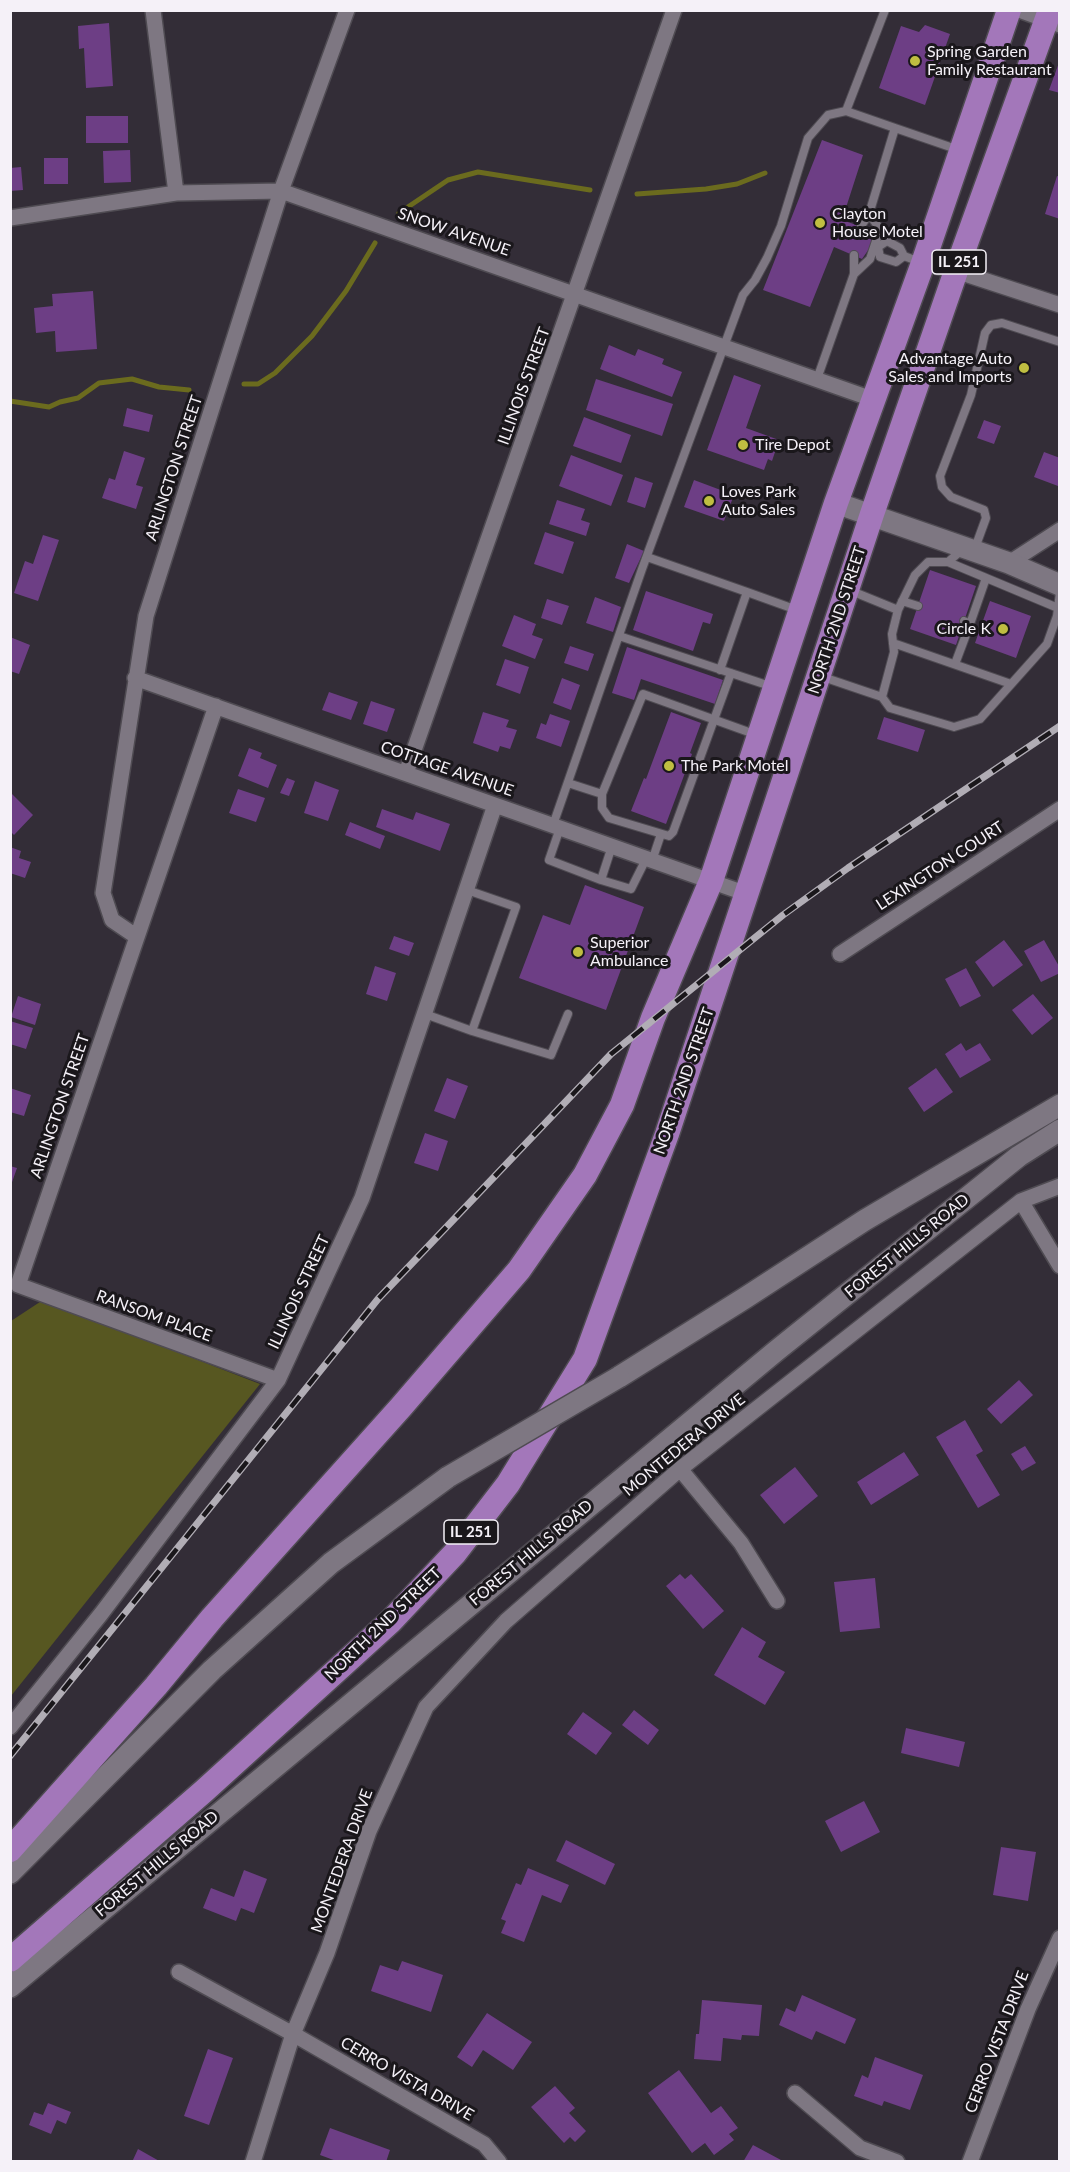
<!DOCTYPE html>
<html>
<head>
<meta charset="utf-8">
<style>
	body { margin:0 }
	#map { position:relative; width:1070px; height:2172px; overflow:hidden; background:#332d37; font-family:Lato,sans-serif }
	canvas { display:block }
	.frame { position:absolute; inset:0; border:12px solid #f5f1f8; pointer-events:none }
</style>
</head>
<body>
<div id="map">
<canvas width="1070" height="2172"></canvas>
<div class="frame"></div>
</div>
<script>
const ctx = document.querySelector('canvas').getContext('2d');
ctx.lineJoin = 'round';
function paint(path, color) { ctx.fillStyle = color; ctx.fill(path, 'evenodd'); }
const toPath = rows => new Path2D(rows.map(r => 'M' + r).join(''));
function stroke(path, color, width, dash) { ctx.strokeStyle = color; ctx.lineWidth = width; ctx.lineCap = dash ? 'butt' : 'round'; ctx.setLineDash(dash || []); ctx.stroke(path); }
function label(font, color, halo, rows, align = 'center') {
  ctx.font = font + ' Lato,sans-serif'; ctx.lineWidth = 6; ctx.setLineDash([]); ctx.textBaseline = 'middle'; ctx.strokeStyle = halo; ctx.fillStyle = color; for (const [text, x, y, turn = 0] of rows) {
    ctx.save(); ctx.translate(x, y); ctx.rotate((+turn || 0) * Math.PI / 180); ctx.textAlign = isNaN(turn) ? turn : align; if (halo) ctx.strokeText(text, 0, 0); ctx.fillText(text, 0, 0); ctx.restore();
  }
}
paint(toPath([
	[43,1300,260,1384,11,1696,11,1321]
]), '#575721');
stroke(toPath([
	[637,194,706,189,737,184,765,173],
	[399,213,448,180,478,172,590,190],
	[244,384,258,384,275,373,312,336,346,291,375,243],
	[10,401,49,407,60,402,78,398,99,383,132,379,159,387,189,390]
]), '#6b6b1e', 5);
paint(toPath([
	[109,23,113,86,86,88,84,48,79,49,78,26],
	[925,25,950,34,925,105,879,88,901,26,919,32],
	[1060,60,1060,93,1049,90],
	[86,116,128,116,128,143,86,143],
	[822,140,863,155,842,220,871,230,871,246,862,259,834,247,810,307,763,290],
	[130,150,131,182,104,183,103,151],
	[44,158,68,158,68,184,44,184],
	[21,167,23,190,10,191,10,168],
	[1057,176,1060,177,1060,219,1045,214],
	[93,291,97,349,56,352,55,331,36,333,34,308,53,306,52,294],
	[609,345,635,356,638,349,664,359,662,364,682,372,672,397,600,369],
	[734,375,761,385,746,428,779,440,772,461,768,459,764,470,707,450],
	[596,379,673,404,662,436,586,410],
	[127,408,153,415,149,432,123,426],
	[584,417,631,435,621,463,573,446],
	[984,420,1001,426,994,444,977,438],
	[124,451,145,458,136,485,143,487,136,509,102,498,109,478,115,480],
	[1044,452,1060,458,1058,486,1034,477],
	[571,455,623,475,611,506,559,486],
	[635,477,653,483,645,508,627,502],
	[694,480,734,495,724,521,684,507],
	[557,500,585,509,581,520,590,523,586,536,549,524],
	[545,532,574,542,563,574,534,564],
	[43,535,59,540,38,601,14,593,25,561,33,564],
	[627,544,644,551,629,583,615,578],
	[930,570,976,586,956,645,910,629],
	[646,591,713,614,710,624,703,622,693,651,633,630],
	[595,597,621,607,613,632,586,623],
	[547,599,569,606,562,625,541,618],
	[990,601,1031,616,1016,658,975,643],
	[514,615,536,624,532,635,543,639,535,659,502,646],
	[10,637,30,645,19,674,10,671],
	[570,646,594,654,588,671,564,663],
	[627,647,723,680,715,704,641,679,634,700,612,693],
	[505,659,529,667,520,694,496,685],
	[562,678,580,685,571,710,553,703],
	[329,692,358,702,351,720,322,710],
	[371,701,395,709,387,732,363,724],
	[483,712,509,720,506,727,517,730,510,749,500,746,498,752,473,743],
	[671,712,701,723,690,753,692,754,666,824,631,811,644,778,646,779],
	[550,714,570,721,561,747,536,738,541,723,546,725],
	[884,717,925,730,918,752,877,739],
	[249,748,262,753,260,758,277,765,268,788,238,776],
	[287,778,295,781,289,796,280,793],
	[315,781,339,790,328,821,304,813],
	[238,789,265,798,256,822,229,813],
	[10,792,33,815,14,835,10,831],
	[382,809,413,820,416,812,450,824,440,851,376,827],
	[350,822,385,836,380,849,345,835],
	[10,847,21,851,19,858,31,862,25,878,10,873],
	[585,885,644,907,606,1010,519,978,543,915,570,925],
	[394,936,414,943,409,956,389,949],
	[1004,940,1023,965,993,987,975,962],
	[1044,940,1060,968,1060,973,1041,982,1024,951],
	[375,966,396,973,387,1001,366,994],
	[966,968,981,996,960,1007,945,979],
	[1033,994,1053,1018,1032,1035,1012,1010],
	[18,996,41,1004,35,1025,11,1017],
	[10,1021,33,1028,26,1049,10,1044],
	[961,1043,966,1051,980,1043,991,1060,960,1078,945,1054],
	[936,1068,953,1092,924,1112,908,1088],
	[447,1078,468,1086,455,1119,434,1111],
	[10,1088,31,1095,24,1116,10,1112],
	[425,1133,448,1141,438,1171,414,1163],
	[10,1166,17,1168,11,1185,10,1185],
	[1019,1380,1033,1395,1001,1424,987,1409],
	[965,1420,983,1451,976,1455,1000,1495,978,1508,936,1437],
	[1025,1446,1036,1463,1022,1471,1011,1454],
	[904,1452,919,1475,871,1505,857,1482],
	[795,1467,818,1496,784,1524,760,1495],
	[680,1574,685,1579,691,1574,724,1611,703,1629,666,1586],
	[875,1578,880,1628,840,1632,834,1582],
	[742,1627,766,1642,758,1657,785,1672,765,1705,714,1675],
	[634,1710,659,1730,648,1745,622,1725],
	[583,1712,612,1733,596,1755,567,1734],
	[906,1728,965,1742,959,1767,901,1753],
	[864,1801,880,1832,841,1852,825,1821],
	[566,1840,615,1864,605,1885,556,1861],
	[1001,1847,1036,1852,1028,1901,993,1895],
	[528,1868,569,1885,561,1903,542,1895,524,1942,501,1933,506,1921,501,1919,516,1883,521,1885],
	[244,1870,267,1879,254,1913,241,1908,236,1921,203,1908,211,1888,234,1897],
	[402,1961,443,1975,431,2012,371,1991,380,1965,398,1971],
	[802,1995,856,2019,845,2044,816,2031,812,2040,779,2025,786,2008,795,2012],
	[702,2000,762,2005,759,2036,742,2035,741,2040,723,2038,721,2061,694,2059,696,2034,699,2034],
	[487,2013,532,2042,513,2070,483,2050,472,2067,457,2057],
	[208,2049,233,2058,209,2125,184,2116],
	[875,2057,923,2075,910,2110,884,2101,882,2106,854,2096,862,2075,868,2078],
	[679,2070,711,2113,721,2106,738,2128,729,2134,734,2140,714,2155,705,2143,692,2153,648,2093],
	[555,2086,575,2108,569,2113,586,2131,575,2142,570,2137,564,2143,531,2107],
	[48,2103,71,2112,66,2124,57,2120,51,2134,29,2125,34,2112,43,2115],
	[330,2128,390,2150,386,2162,339,2162,320,2155],
	[753,2145,781,2160,743,2162],
	[138,2149,161,2162,132,2162]
]), '#6d3e85');
const lane = toPath([
	[846,111,885,10],
	[895,128,959,150],
	[904,256,896,262,880,257,878,247,887,241,900,248,904,256,920,262],
	[854,274,870,259,880,229,869,214],
	[817,379,854,274,854,255],
	[975,548,986,518,984,510,951,497,942,487,940,476,971,395,985,333,991,325,1002,323,1060,342],
	[647,557,747,592,720,670],
	[948,562,1058,608],
	[849,590,898,610,892,634,894,652,882,697,890,708,954,727,980,719,1047,644,1057,616,1060,592],
	[747,592,797,610],
	[902,601,918,606],
	[898,610,915,575,928,562,948,562,963,549],
	[964,621,970,624,986,578],
	[619,636,773,687],
	[893,643,1011,684],
	[955,664,970,624],
	[820,676,882,697],
	[568,783,602,794,643,694,757,735],
	[602,794,602,808,609,818,669,836,673,832,731,673],
	[553,825,642,569,737,311,743,295,755,280,767,258,781,226,808,138,828,115,846,111,895,128,869,214,861,226],
	[560,828,549,860,601,880,631,889,646,859],
	[652,861,661,834],
	[601,880,612,846],
	[425,1014,472,1031,516,907,467,890],
	[472,1031,551,1055,568,1014]
]);
const street = toPath([
	[153,10,176,193],
	[1019,10,1060,25],
	[10,218,176,193,281,191,872,399],
	[923,263,956,271,1060,305],
	[1009,563,1060,530],
	[135,678,747,894],
	[216,706,18,1285,278,1380],
	[406,773,674,10],
	[137,937,112,920,103,893,146,616,281,191,347,10],
	[840,954,1060,809],
	[1021,1201,1060,1266],
	[680,1469,741,1543,777,1601],
	[10,1727,101,1614,278,1380,362,1198,495,805],
	[179,1972,293,2034,484,2144,499,2162],
	[795,2093,860,2148,897,2162],
	[253,2162,293,2034,327,1953,369,1831,426,1707,506,1621,680,1469,1021,1201,1060,1186],
	[970,2162,1028,2009,1060,1938]
]);
const secondary = toPath([
	[836,503,1009,563,1060,585],
	[619,1377,745,1298,865,1220,1060,1105],
	[10,1873,212,1670,331,1563,448,1477],
	[10,1987,776,1351,1019,1156,1060,1130]
]);
const primary = toPath([
	[10,1850,156,1686,212,1618,401,1407,519,1270,585,1175,622,1105,653,1018,711,881,836,503,923,263,1009,10],
	[10,1960,204,1791,391,1621,455,1553,508,1484,585,1359,667,1134,872,514,956,271,1050,10]
]);
stroke(lane, '#4f4b52', 10);
stroke(street, '#4f4b52', 18);
stroke(secondary, '#4f4b52', 24);
stroke(primary, '#4f4b52', 27);
stroke(lane, '#7e7782', 8);
stroke(street, '#7e7782', 15);
stroke(secondary, '#7e7782', 21);
stroke(primary, '#a377ba', 24);
const rail = toPath([
	[10,1756,378,1299,611,1054,783,915,848,868,1060,726]
]);
stroke(rail, '#b1adb5', 7);
stroke(rail, '#1a171b', 4.5, [14]);
const secondaryBridge = toPath([
	[448,1477,619,1377]
]);
stroke(secondaryBridge, '#4f4b52', 24, []);
stroke(secondaryBridge, '#7e7782', 21);
for (const [x, y, r, color] of [
	[915,61,6,"#bfbe41"],
	[820,223,6,"#bfbe41"],
	[1024,368,6,"#bfbe41"],
	[743,445,6,"#bfbe41"],
	[709,501,6,"#bfbe41"],
	[1003,629,6,"#bfbe41"],
	[669,766,6,"#bfbe41"],
	[578,952,6,"#bfbe41"]
]) { const dot = new Path2D(); dot.arc(x, y, r, 0, 2 * Math.PI); ctx.fillStyle = color; ctx.fill(dot); stroke(dot, '#1a171b', 2); }
for (const [x, y, w] of [
	[959,262,54],
	[471,1532,54]
]) { const box = new Path2D(); box.roundRect(x - w / 2, y - 12, w, 24, 4.5); ctx.fillStyle = '#1a171b'; ctx.fill(box); stroke(box, '#f5f1f8', 1.5); }
label('bold 15px', '#f5f1f8', null, [
	["IL 251",959,262],
	["IL 251",471,1532]
]);
label('16px', '#f5f1f8', '#1a171b', [
	["Spring Garden",927,52],
	["Family Restaurant",927,70],
	["Clayton",832,214],
	["House Motel",832,232],
	["Advantage Auto",1012,359,"right"],
	["Sales and Imports",1012,377,"right"],
	["Tire Depot",755,445],
	["Loves Park",721,492],
	["Auto Sales",721,510],
	["Circle K",991,629,"right"],
	["The Park Motel",681,766],
	["Superior",590,943],
	["Ambulance",590,961]
], 'left');
label('16px', '#f5f1f8', '#1a171b', [
	["SNOW AVENUE",454,232,19],
	["ILLINOIS STREET",524,386,-70],
	["ARLINGTON STREET",174,468,-72],
	["NORTH 2ND STREET",837,620,-72],
	["COTTAGE AVENUE",447,769,19],
	["LEXINGTON COURT",940,866,-33],
	["NORTH 2ND STREET",684,1081,-71],
	["ARLINGTON STREET",60,1106,-71],
	["FOREST HILLS ROAD",907,1246,-39],
	["ILLINOIS STREET",299,1292,-65],
	["RANSOM PLACE",154,1316,20],
	["MONTEDERA DRIVE",684,1445,-39],
	["FOREST HILLS ROAD",531,1553,-40],
	["NORTH 2ND STREET",383,1624,-44],
	["MONTEDERA DRIVE",342,1861,-70],
	["FOREST HILLS ROAD",157,1864,-40],
	["CERRO VISTA DRIVE",997,2042,-69],
	["CERRO VISTA DRIVE",407,2079,30]
]);
</script>
</body>
</html>
